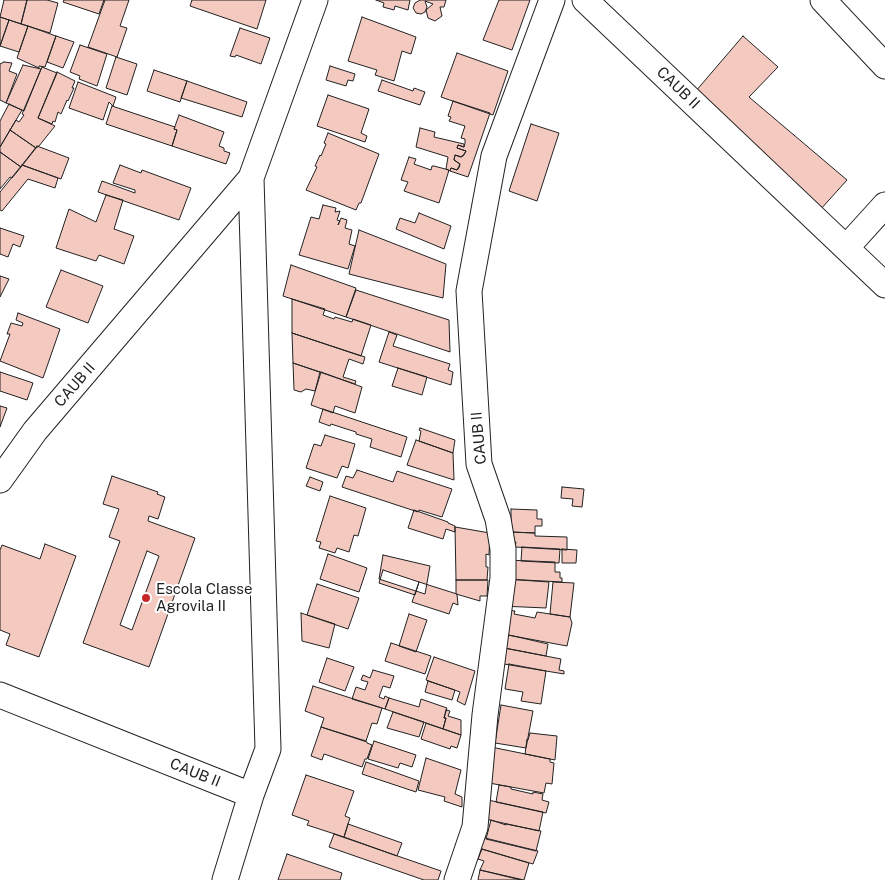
<!DOCTYPE html>
<html>
<head>
<meta charset="utf-8">
<style>
	body { margin:0 }
	canvas { display:block; background:#fff }
</style>
</head>
<body>
<canvas width="885" height="880"></canvas>
<script>
const ctx = document.querySelector('canvas').getContext('2d');
ctx.lineJoin = 'round';
function paint(path, color) { ctx.fillStyle = color; ctx.fill(path, 'evenodd'); }
const toPath = rows => new Path2D(rows.map(r => 'M' + r).join(''));
function stroke(path, color, width, dash) { ctx.strokeStyle = color; ctx.lineWidth = width; ctx.lineCap = dash ? 'butt' : 'round'; ctx.setLineDash(dash || []); ctx.stroke(path); }
function label(font, color, halo, rows, align = 'center') {
  ctx.font = font + ' "Public Sans",sans-serif'; ctx.lineWidth = 4; ctx.setLineDash([]); ctx.textBaseline = 'middle'; ctx.strokeStyle = halo; ctx.fillStyle = color; for (const [text, x, y, turn = 0] of rows) {
    ctx.save(); ctx.translate(x, y); ctx.rotate((+turn || 0) * Math.PI / 180); ctx.textAlign = isNaN(turn) ? turn : align; if (halo) ctx.strokeText(text, 0, 0); ctx.fillText(text, 0, 0); ctx.restore();
  }
}
const building = toPath([
	[4,0,27,0,21,24,0,17,4,0],
	[27,0,47,0,58,3,50,33,21,24,27,0],
	[64,0,104,0,99,14,63,2,64,0],
	[105,0,129,0,120,26,127,28,117,57,88,47,105,0],
	[192,0,266,0,257,29,190,6,192,0],
	[376,0,410,0,408,10,395,6,394,10,383,7,384,3,376,0],
	[420,0,446,0,444,7,440,7,442,16,435,21,428,18,426,10,433,4,425,1,427,7,425,12,421,14,416,13,413,8,415,3,420,0],
	[499,0,530,0,512,50,483,40,499,0],
	[0,17,9,20,0,46,0,17],
	[362,17,416,37,411,54,402,51,394,81,375,75,377,70,348,61,362,17],
	[9,20,28,26,19,52,0,46,9,20],
	[28,26,56,36,45,67,39,66,39,68,17,58,28,26],
	[240,28,270,38,261,64,236,55,235,57,230,56,240,28],
	[56,36,74,42,63,68,47,62,56,36],
	[743,36,778,67,749,97,847,180,820,210,689,99,743,36],
	[80,45,107,54,97,86,79,79,80,76,70,72,80,45],
	[457,53,508,71,493,115,441,97,457,53],
	[116,57,137,64,127,95,106,88,116,57],
	[4,62,12,63,9,71,17,74,6,103,0,100,0,64,4,62],
	[23,65,41,69,24,111,6,103,23,65],
	[330,66,355,74,353,81,348,80,346,86,326,80,330,66],
	[42,67,57,73,38,118,55,126,39,146,36,148,10,130,16,120,19,122,24,115,22,114,42,67],
	[154,70,187,81,180,102,147,91,154,70],
	[57,72,75,81,72,88,74,88,68,101,67,100,61,114,58,112,55,122,53,121,52,124,38,118,57,72],
	[382,80,413,91,414,88,425,92,420,105,378,91,382,80],
	[187,81,247,102,242,117,181,98,187,81],
	[78,82,116,97,113,106,109,102,103,120,69,108,78,82],
	[328,95,369,109,361,133,367,136,365,142,317,126,328,95],
	[453,101,490,113,468,177,450,171,451,168,457,170,459,168,460,164,454,160,455,155,462,157,466,151,457,148,458,145,464,147,465,143,465,139,461,138,465,126,449,121,451,117,448,116,453,101],
	[9,104,22,110,0,147,0,121,9,104],
	[112,106,175,127,174,129,177,130,172,146,106,124,112,106],
	[179,115,224,132,219,146,224,148,224,151,230,153,226,164,172,146,177,130,174,129,179,115],
	[531,124,559,133,537,201,509,191,531,124],
	[420,128,435,132,434,137,464,144,464,147,458,145,457,148,466,151,464,155,460,157,455,155,454,160,460,164,457,170,451,168,450,171,446,169,448,157,416,147,420,128],
	[10,130,36,148,21,167,0,152,0,147,10,130],
	[328,133,379,154,361,203,359,203,356,210,306,190,317,167,315,166,320,155,321,156,326,144,324,143,328,133],
	[37,146,69,158,61,179,22,165,37,146],
	[0,152,21,167,12,178,10,177,0,189,0,152],
	[409,157,416,159,414,164,431,170,432,166,434,166,449,170,439,203,404,191,408,182,401,180,409,157],
	[22,165,58,178,55,188,28,179,2,211,0,210,0,192,22,165],
	[120,165,141,173,142,170,191,188,179,220,98,192,102,181,135,193,135,190,113,183,120,165],
	[106,195,123,200,114,229,134,236,124,264,99,255,96,261,56,248,69,209,96,222,106,195],
	[323,205,336,208,335,212,340,211,337,220,340,221,338,225,341,218,347,220,345,228,352,230,349,244,355,246,348,269,299,255,311,217,319,219,323,205],
	[419,213,451,226,444,249,396,229,400,218,415,223,419,213],
	[0,228,24,236,20,247,13,244,8,257,0,254,0,228],
	[359,230,446,264,443,298,349,274,359,230],
	[291,265,356,288,346,317,283,296,291,265],
	[61,270,103,286,88,323,46,307,61,270],
	[0,276,9,279,0,297,0,276],
	[356,290,449,320,450,352,346,317,356,290],
	[292,299,325,309,323,315,334,319,335,317,352,322,353,319,371,325,361,356,292,333,292,299],
	[18,313,60,329,43,378,0,361,10,334,7,334,11,323,22,326,23,323,16,320,18,313],
	[389,332,397,335,393,346,450,364,448,370,453,372,451,385,379,362,389,332],
	[292,333,365,357,363,364,349,359,343,377,356,381,355,384,293,363,292,333],
	[293,363,320,372,315,391,306,389,301,392,294,390,293,363],
	[398,368,427,377,422,395,392,386,398,368],
	[0,372,33,383,27,400,0,391,0,372],
	[321,372,362,387,355,413,335,406,333,413,311,405,321,372],
	[0,406,7,408,0,427,0,406],
	[323,409,407,437,401,457,370,447,372,439,356,434,356,432,331,424,330,426,319,422,323,409],
	[420,428,455,440,453,453,419,441,421,431,419,430,420,428],
	[325,435,355,444,348,468,342,466,337,478,306,468,314,444,321,446,325,435],
	[416,440,453,453,454,480,407,465,416,440],
	[357,470,393,482,397,471,452,489,442,517,419,510,418,512,342,487,346,476,353,478,357,470],
	[112,476,158,492,157,494,165,497,158,519,149,516,148,521,195,538,149,667,83,643,120,541,109,537,119,509,103,504,112,476],
	[147,551,159,556,132,630,120,625,147,551],
	[310,477,323,482,320,491,306,486,310,477],
	[562,487,584,489,582,507,572,506,573,499,561,498,562,487],
	[330,496,366,508,358,536,354,535,349,552,337,548,335,553,319,548,321,542,316,541,330,496],
	[511,509,537,510,537,519,542,519,542,526,535,526,535,533,511,532,511,509],
	[414,510,448,522,448,523,455,526,455,532,446,529,443,539,408,528,414,510],
	[455,527,490,533,489,555,486,554,486,567,488,567,487,580,456,580,455,527],
	[510,532,535,533,535,536,567,537,567,550,515,547,516,542,510,542,510,532],
	[45,544,76,556,39,657,6,645,10,634,0,630,0,550,2,545,40,559,45,544],
	[522,547,560,549,559,563,521,561,522,547],
	[562,549,577,550,576,563,562,563,562,549],
	[328,554,367,568,359,592,320,579,328,554],
	[383,555,430,566,425,594,379,579,383,555],
	[506,560,555,562,555,572,560,572,560,578,562,578,562,582,505,579,506,560],
	[383,570,419,582,415,595,379,583,383,570],
	[505,579,549,582,546,608,501,606,505,579],
	[456,580,488,580,487,596,480,596,480,601,456,594,456,580],
	[419,582,457,594,458,605,453,603,449,614,412,602,419,582],
	[553,582,574,583,570,617,550,614,553,582],
	[317,584,359,598,348,629,307,615,317,584],
	[507,610,515,611,514,614,535,618,537,612,570,617,572,623,567,646,497,633,507,610],
	[301,613,335,624,329,648,302,641,301,613],
	[409,614,427,620,416,652,399,646,409,614],
	[496,632,548,644,546,656,494,646,496,632],
	[391,643,431,656,425,674,385,661,391,643],
	[494,646,561,659,559,670,564,671,564,674,492,662,494,646],
	[434,657,475,671,465,705,457,701,460,692,426,680,434,657],
	[327,658,354,667,345,691,319,682,327,658],
	[509,664,546,671,541,704,521,701,523,692,505,689,509,664],
	[373,670,394,676,390,688,383,686,379,697,384,699,385,696,389,698,385,709,352,699,356,687,365,690,368,682,361,680,363,675,370,678,373,670],
	[428,681,455,690,452,700,425,692,428,681],
	[313,686,382,708,377,724,372,723,366,741,321,727,324,718,305,711,313,686],
	[389,698,419,707,421,699,447,708,444,718,446,718,443,729,385,709,389,698],
	[501,705,533,711,526,748,495,743,501,705],
	[446,710,450,711,448,716,461,720,461,735,443,729,446,718,444,718,446,710],
	[393,712,424,722,419,737,387,728,393,712],
	[426,723,461,735,457,748,451,746,450,749,421,739,426,723],
	[321,727,367,742,367,743,372,745,367,759,365,759,362,767,324,754,322,760,311,756,321,727],
	[530,733,557,736,555,760,525,754,527,739,528,740,530,733],
	[374,741,416,755,412,767,400,763,398,768,368,759,374,741],
	[486,746,550,759,550,762,554,763,552,784,546,783,544,793,489,783,486,746],
	[426,758,461,770,455,794,462,797,462,807,444,801,445,797,418,790,426,758],
	[366,762,419,781,416,792,362,774,366,762],
	[306,775,354,791,345,816,350,818,344,837,307,825,309,821,292,815,306,775],
	[499,785,511,787,511,789,533,794,533,792,543,794,542,800,549,802,546,813,496,802,499,785],
	[488,800,543,812,539,831,485,819,488,800],
	[491,820,506,825,506,824,541,831,536,851,486,839,491,820],
	[348,824,402,843,397,856,344,837,348,824],
	[334,834,441,871,438,880,424,880,329,847,334,834],
	[481,837,538,851,533,864,478,848,481,837],
	[482,849,529,863,524,880,480,870,484,861,478,859,482,849],
	[287,854,342,873,340,880,278,880,287,854],
	[480,870,521,880,478,880,480,870]
]);
paint(building, '#f3c9c0');
stroke(building, '#222', 1);
const minor = toPath([
	[585,0,885,285],
	[823,0,885,66],
	[846,248,885,205],
	[0,480,35,431,251,178],
	[0,695,251,795],
	[225,880,251,795,268,749,251,178,315,0],
	[457,880,475,827,485,715,503,578,503,549,498,519,479,464,469,291,494,156,552,0]
]);
stroke(minor, '#222', 27);
stroke(minor, '#fff', 25);
for (const [x, y, r, color] of [
	[146,598,5,"#c62828"]
]) { const dot = new Path2D(); dot.arc(x, y, r, 0, 2 * Math.PI); ctx.fillStyle = color; ctx.fill(dot); stroke(dot, '#fff', 2); }
label('15px', '#222', '#fff', [
	["CAUB II",678,88,44],
	["CAUB II",75,385,-49],
	["CAUB II",479,438,-95],
	["CAUB II",195,773,22]
]);
label('15px', '#222', '#fff', [
	["Escola Classe",156,589],
	["Agrovila II",156,606]
], 'left');
</script>
</body>
</html>
